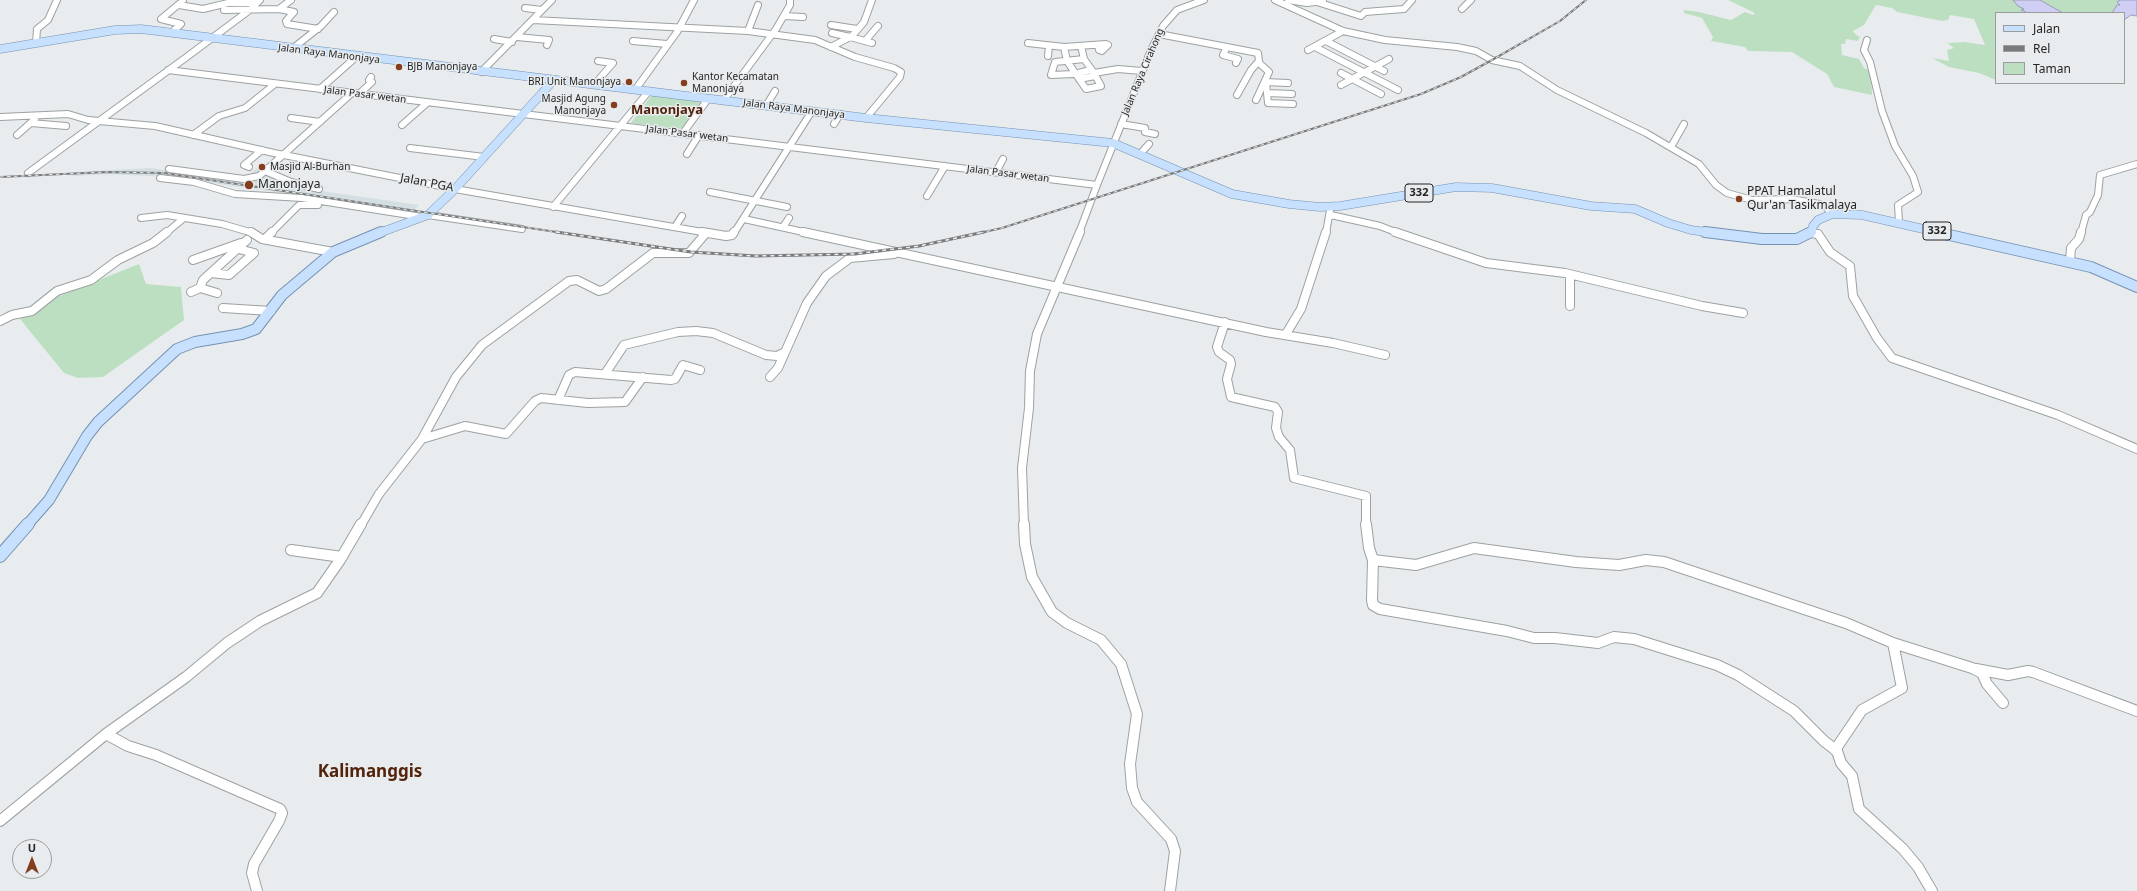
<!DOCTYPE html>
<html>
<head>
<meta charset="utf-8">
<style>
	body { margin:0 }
	#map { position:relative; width:2137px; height:891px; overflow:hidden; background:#e9ecee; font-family:"Noto Sans",sans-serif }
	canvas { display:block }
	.legend { position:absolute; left:1995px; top:12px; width:130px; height:72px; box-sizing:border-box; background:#e9ecee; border:1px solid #9a9c9e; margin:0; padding:5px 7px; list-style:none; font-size:12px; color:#242526 }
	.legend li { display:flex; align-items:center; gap:8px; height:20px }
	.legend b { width:20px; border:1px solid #9a9c9e }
	.north { position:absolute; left:12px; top:839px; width:40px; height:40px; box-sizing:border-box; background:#e9ecee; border:1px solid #9a9c9e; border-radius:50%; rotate:0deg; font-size:11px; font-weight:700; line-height:16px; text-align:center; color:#242526 }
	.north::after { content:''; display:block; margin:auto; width:14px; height:18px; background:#853e1d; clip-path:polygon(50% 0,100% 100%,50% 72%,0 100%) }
</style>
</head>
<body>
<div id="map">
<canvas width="2137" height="891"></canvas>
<ul class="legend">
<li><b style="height:5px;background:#c6e0fe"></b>Jalan</li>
<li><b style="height:5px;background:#787a7c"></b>Rel</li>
<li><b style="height:11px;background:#bddfc1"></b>Taman</li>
</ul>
<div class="north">U</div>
</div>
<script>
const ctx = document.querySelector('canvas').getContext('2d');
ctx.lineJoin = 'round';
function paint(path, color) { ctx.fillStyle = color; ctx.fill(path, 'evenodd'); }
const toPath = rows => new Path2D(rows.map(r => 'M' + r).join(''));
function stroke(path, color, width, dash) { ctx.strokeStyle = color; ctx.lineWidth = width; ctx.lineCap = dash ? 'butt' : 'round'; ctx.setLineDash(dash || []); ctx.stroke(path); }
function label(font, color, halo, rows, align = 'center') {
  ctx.font = font + ' "Noto Sans",sans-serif'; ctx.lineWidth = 3; ctx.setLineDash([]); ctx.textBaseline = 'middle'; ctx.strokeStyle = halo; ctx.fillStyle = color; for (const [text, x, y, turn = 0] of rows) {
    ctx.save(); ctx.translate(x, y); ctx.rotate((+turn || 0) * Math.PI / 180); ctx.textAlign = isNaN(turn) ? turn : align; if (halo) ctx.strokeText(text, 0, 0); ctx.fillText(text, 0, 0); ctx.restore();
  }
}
paint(toPath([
	[262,164,273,165,270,168,276,169,270,174,314,190,419,205,413,212,171,177,109,174,72,176,75,172,150,168,243,180]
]), '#d4dfe3');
paint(toPath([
	[1728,0,2013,0,2025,9,2022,10,2028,13,1996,13,1996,80,1979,73,1949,67,1932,58,1949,61,1947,50,1954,48,1947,43,1964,42,1985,45,1974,19,1950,15,1948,20,1942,21,1897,12,1892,8,1876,5,1864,25,1853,31,1856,35,1860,37,1858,41,1846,39,1845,44,1841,44,1842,55,1859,59,1864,68,1871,71,1872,95,1834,87,1827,74,1792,52,1748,51,1745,47,1711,41,1713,37,1702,18,1684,13,1684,10,1699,12,1731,20,1745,12,1753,15,1755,13],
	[2040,0,2120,0,2121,1,2117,2,2121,5,2112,13,2063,13],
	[652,95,703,101,683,129,631,123],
	[139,264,146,284,181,287,184,320,103,377,78,378,64,373,20,319,49,300]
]), '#bddfc1');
const water = toPath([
	[2013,0,2040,0,2063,13,2028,13,2021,10,2024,9,2018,6,2013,0],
	[2120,0,2137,0,2137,16,2131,15,2124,20,2124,13,2112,13,2117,5,2120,5,2117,2,2120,0]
]);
paint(water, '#cfcef5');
stroke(water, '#9c9bb7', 1);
const minorFar2 = toPath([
	[183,0,179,5,203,9,228,3,257,3],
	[1275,0,1343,31,1385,40,1457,47,1476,51,1492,60,1520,66,1557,90,1646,133,1699,164,1716,185,1727,193,1752,200,1791,199,1819,204,1826,207,1832,214],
	[1288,0,1307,3,1323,1],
	[1317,2,1361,16,1365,12,1404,9,1412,0],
	[525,8,542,10],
	[279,9,294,12,286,21,287,24,318,29],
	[1462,9,1471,0],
	[224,10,279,9,291,0],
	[784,16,803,17],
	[533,20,748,31,815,40,855,57,894,68,901,72,900,77,866,118],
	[831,25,857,29],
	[748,31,758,5],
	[171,33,181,24,161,19,179,4],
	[832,33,850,37,853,35,864,22,872,0],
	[1159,34,1258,53,1259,61,1251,70,1237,95],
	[517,37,549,40,547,45],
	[494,39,512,42],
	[1867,40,1864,50,1870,62,1882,111,1895,146,1913,176,1918,192,1898,205,1899,222],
	[633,41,667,44],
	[865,41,878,26],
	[1326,41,1384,71],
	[36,43,37,29,48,20,57,0],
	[1028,43,1064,47,1106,44,1108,45,1102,51,1099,50,1098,45],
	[1081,46,1084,59,1094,73,1118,69,1142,71],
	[831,47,850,37,872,43],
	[1064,47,1067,61,1086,89,1101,86,1094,73],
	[1227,47,1223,55,1238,59,1236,63],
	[1315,47,1398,90],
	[292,49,321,26,334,12],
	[1308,50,1343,31],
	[1048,56,1049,46],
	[1084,59,1055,62,1051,75,1074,74,1091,70],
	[168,70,1097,185,1079,233],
	[481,72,552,0],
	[1341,73,1381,94],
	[1079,79,1095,76],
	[1265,82,1288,83],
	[1266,82,1267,93,1292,94],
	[594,85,613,63,598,61],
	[1341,85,1389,59],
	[320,89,356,57],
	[635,90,677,32,694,0],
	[1267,93,1268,103,1293,104],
	[359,94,372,82,369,80,371,77],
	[1256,100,1269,72,1258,62],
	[723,101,776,29,790,5,790,0],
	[766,106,775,91],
	[0,117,68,114,88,120,155,126,274,153,455,189,708,233],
	[291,118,320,122],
	[31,123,66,126],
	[834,124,840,114],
	[1121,124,1145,128,1145,132,1155,134],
	[402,125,427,103],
	[683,133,708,99],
	[17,135,35,119],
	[193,135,219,116,245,108,275,84],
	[1671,147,1684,124],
	[410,148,484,157],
	[687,154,699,135],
	[1140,154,1149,144],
	[249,167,244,165,262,150],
	[169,169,244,179,259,176,265,171],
	[996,172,1003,159],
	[28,173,188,56,251,9,260,0],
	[160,178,194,182,235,194,302,198,422,217],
	[1097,185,1151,50,1163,26,1177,10,1204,0],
	[319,189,291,182,265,171,352,93],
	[710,192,787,207],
	[927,196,945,166],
	[553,207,649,91],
	[428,215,522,229],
	[1331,215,1380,226,1398,233],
	[141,218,167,215,222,224,253,233],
	[744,219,808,233],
	[675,227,682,216],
	[783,227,789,218],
	[166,233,184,218],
	[271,233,299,205,318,205],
	[734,233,812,111],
	[1326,233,1330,210],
	[2081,233,2086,215,2090,212,2098,195,2100,175,2137,164]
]);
const minorFar1 = toPath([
	[251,232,262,239,333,252],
	[702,232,726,236,732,235,734,232],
	[803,232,1266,332,1333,343,1385,355],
	[1395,232,1486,263,1565,273,1702,306,1743,313],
	[1811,233,1818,234,1830,252,1850,266,1853,296,1877,338,1892,358,2058,415,2137,449],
	[265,239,272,232],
	[193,260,241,243],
	[2070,262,2071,248,2079,239,2081,232],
	[211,273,229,275,254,253,239,249],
	[1570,275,1570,306],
	[200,288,217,293],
	[191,292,200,288,203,280,247,240],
	[223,308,271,311],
	[0,321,12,315,32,311,57,291,91,280,118,260,153,243,167,232],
	[1225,322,1217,347,1219,352,1230,360,1231,364,1227,379,1231,397,1275,407,1278,412,1276,428,1279,437,1290,450,1294,478,1366,496,1366,525],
	[1286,334,1301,309,1326,232],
	[605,374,624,345,678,332,696,331,713,333,766,355,777,356,783,353],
	[770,377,778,368,807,303,826,276,850,258,894,254],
	[558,400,569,375,575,372,671,380,675,379,683,365,700,370],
	[422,439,465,426,506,434,535,401,541,398,588,403,625,402,643,377],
	[361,525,379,494,422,439,456,377,482,345,569,281,577,280,599,291,606,289,653,253,689,253,706,233],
	[1024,525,1022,468,1029,408,1030,371,1037,334,1080,232]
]);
const minor = toPath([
	[1024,524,1025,544,1032,577,1052,612,1067,623,1101,640,1121,664,1137,714,1130,764,1132,788,1137,802,1171,839,1175,851,1170,891],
	[1366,524,1369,548,1373,560,1416,565,1474,548,1576,562,1619,565,1646,560,1664,562,1846,623,1893,643,1972,668,1982,673,1987,684,2003,703],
	[291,550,342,557],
	[1373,560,1372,600,1373,605,1380,609,1507,631,1534,638,1555,638,1598,643,1614,637,1634,639,1717,665,1738,675,1794,711,1824,741,1837,751,1841,763,1852,776,1859,809,1903,849,1918,867,1932,891],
	[1976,669,2008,675,2028,671,2033,672,2137,711],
	[106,734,128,746,156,755,280,809,282,813,279,821,254,864,252,873,257,891],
	[1835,750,1862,710,1902,688,1893,643],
	[0,821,106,734,186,677,227,643,260,621,317,593,340,560,361,524]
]);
const majorFar2 = toPath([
	[0,49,115,30,141,29,866,118,1113,143,1232,194,1289,204,1320,207,1340,206,1456,187,1492,188,1591,206,1635,209,1668,223,1691,230,1713,233],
	[379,233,428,215,455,189,554,80],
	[1811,233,1813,226,1818,220,1832,214,1862,215,1941,233]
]);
const majorFar1 = toPath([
	[1705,232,1762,239,1797,239,1811,232],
	[1936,232,2091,267,2137,287],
	[27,525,49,500,87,436,98,422,177,349,195,342,242,334,256,329,282,295,333,252,381,232]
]);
const major = toPath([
	[0,556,28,524]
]);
stroke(minorFar2, '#9da1a2', 8);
stroke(minorFar1, '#9da1a2', 10);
stroke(minor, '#9da1a2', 12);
stroke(majorFar2, '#7592b2', 9);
stroke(majorFar1, '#7592b2', 12);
stroke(major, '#7592b2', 14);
stroke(minorFar2, '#fff', 6);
stroke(minorFar1, '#fff', 8);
stroke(minor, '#fff', 10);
stroke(majorFar2, '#c6e0fe', 8);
stroke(majorFar1, '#c6e0fe', 10);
stroke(major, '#c6e0fe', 12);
const railFar1 = toPath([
	[0,177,106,172,164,173,563,233],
	[980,233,1002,228,1421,94,1461,77,1492,60,1560,21,1586,0]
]);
const rail = toPath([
	[556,232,691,252,756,256,855,254,919,246,984,232]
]);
stroke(railFar1, '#787a7c', 2);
stroke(rail, '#787a7c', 3);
stroke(railFar1, '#e9ecee', 1, [3.5]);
stroke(rail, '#e9ecee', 1.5, [4]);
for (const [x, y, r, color] of [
	[399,67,4,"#853e1d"],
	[629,82,4,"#853e1d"],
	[684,83,4,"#853e1d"],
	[614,105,4,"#853e1d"],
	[262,167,4,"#853e1d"],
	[249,185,5,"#853e1d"],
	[1739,199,4,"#853e1d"]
]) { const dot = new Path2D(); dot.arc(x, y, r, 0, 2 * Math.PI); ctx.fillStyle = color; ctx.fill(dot); stroke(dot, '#e9ecee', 1.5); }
label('10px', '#242526', '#e9ecee', [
	["Jalan Raya Manonjaya",329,54,7],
	["Jalan Raya Cirahong",1143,72,-67],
	["Jalan Pasar wetan",365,95,7],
	["Jalan Raya Manonjaya",794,109,7],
	["Jalan Pasar wetan",687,134,7],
	["Jalan Pasar wetan",1008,174,7]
]);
label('10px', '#242526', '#e9ecee', [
	["BJB Manonjaya",407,67],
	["Kantor Kecamatan",692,77],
	["Manonjaya",692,89],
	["BRI Unit Manonjaya",621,82,"right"],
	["Masjid Agung",606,99,"right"],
	["Manonjaya",606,111,"right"],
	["Masjid Al-Burhan",270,167]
], 'left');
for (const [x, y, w] of [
	[1419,193,28],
	[1937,231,28]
]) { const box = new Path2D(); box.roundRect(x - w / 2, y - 9, w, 18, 3); ctx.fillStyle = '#e9ecee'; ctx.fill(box); stroke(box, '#242526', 1); }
label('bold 11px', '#242526', null, [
	["332",1419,193],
	["332",1937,231]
]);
label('12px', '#242526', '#e9ecee', [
	["Jalan PGA",427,183,11]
]);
label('12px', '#242526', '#e9ecee', [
	["Manonjaya",258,185],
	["PPAT Hamalatul",1747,192],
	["Qur'an Tasikmalaya",1747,206]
], 'left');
label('bold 13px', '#53230b', '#e9ecee', [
	["Manonjaya",667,110]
]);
label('bold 17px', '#53230b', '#e9ecee', [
	["Kalimanggis",370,772]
]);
</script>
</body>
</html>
